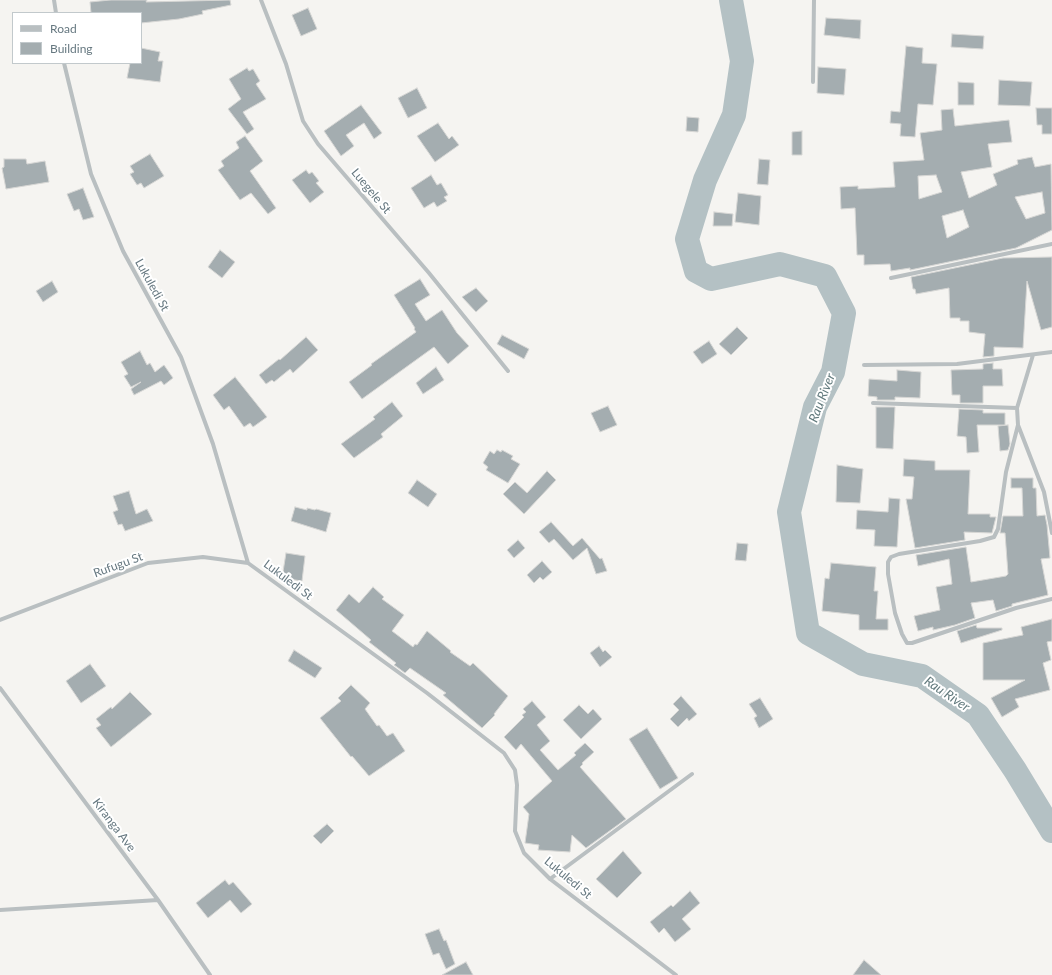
<!DOCTYPE html>
<html>
<head>
<meta charset="utf-8">
<style>
	body { margin:0 }
	#map { position:relative; width:1052px; height:975px; overflow:hidden; background:#f5f4f1; font-family:Lato,sans-serif }
	canvas { display:block }
	.legend { position:absolute; left:12px; top:12px; width:130px; height:52px; box-sizing:border-box; background:#fff; border:1px solid #c2c9cc; margin:0; padding:5px 7px; list-style:none; font-size:12px; color:#667880 }
	.legend li { display:flex; align-items:center; gap:8px; height:20px }
	.legend b { width:20px; border:1px solid #c2c9cc }
</style>
</head>
<body>
<div id="map">
<canvas width="1052" height="975"></canvas>
<ul class="legend">
<li><b style="height:5px;background:#b9bfc1"></b>Road</li>
<li><b style="height:11px;background:#a4adb0"></b>Building</li>
</ul>
</div>
<script>
const ctx = document.querySelector('canvas').getContext('2d');
ctx.lineJoin = 'round';
const toPath = rows => new Path2D(rows.map(r => 'M' + r).join(''));
function stroke(path, color, width, dash) { ctx.strokeStyle = color; ctx.lineWidth = width; ctx.lineCap = dash ? 'butt' : 'round'; ctx.setLineDash(dash || []); ctx.stroke(path); }
function paint(path, color) { ctx.fillStyle = color; ctx.fill(path, 'evenodd'); }
function label(font, color, halo, rows, align = 'center') {
  ctx.font = font + ' Lato,sans-serif'; ctx.lineWidth = 4; ctx.setLineDash([]); ctx.textBaseline = 'middle'; ctx.strokeStyle = halo; ctx.fillStyle = color; for (const [text, x, y, turn = 0] of rows) {
    ctx.save(); ctx.translate(x, y); ctx.rotate((+turn || 0) * Math.PI / 180); ctx.textAlign = isNaN(turn) ? turn : align; if (halo) ctx.strokeText(text, 0, 0); ctx.fillText(text, 0, 0); ctx.restore();
  }
}
stroke(toPath([
	[731,0,742,61,734,115,705,180,687,239,696,271,711,279,780,264,825,276,844,313,833,372,815,407,789,512,808,633,863,664,922,676,978,715,1015,770,1052,831]
]), '#b4c1c4', 24);
const building = toPath([
	[110,0,147,0,146,2,230,0,231,5,202,11,203,14,179,19,141,23,141,13,91,13,90,2,110,0],
	[308,8,317,29,301,36,292,15,308,8],
	[826,18,861,20,860,39,824,35,826,18],
	[952,34,984,36,983,49,951,47,952,34],
	[906,46,923,48,922,63,937,64,933,105,918,104,915,137,900,136,901,124,890,123,891,111,900,112,906,46],
	[141,48,160,52,158,61,163,61,160,82,127,78,130,63,141,63,141,48],
	[818,67,846,69,844,95,817,93,818,67],
	[247,68,249,71,253,69,260,81,256,84,266,99,243,112,254,129,247,134,228,109,241,99,229,79,247,68],
	[999,80,1032,82,1030,106,998,105,999,80],
	[958,82,974,83,974,105,958,105,958,82],
	[417,88,427,108,408,118,398,98,417,88],
	[361,105,382,133,374,139,364,123,346,135,354,146,341,156,324,131,361,105],
	[1036,108,1052,108,1052,134,1042,134,1042,125,1037,125,1036,108],
	[953,109,955,126,1009,120,1012,142,988,144,992,167,961,172,969,198,997,185,993,174,1018,164,1017,160,1032,157,1035,167,1051,164,1052,230,1016,248,910,270,910,268,891,271,890,264,864,265,864,255,857,255,855,208,841,209,840,187,858,186,858,189,895,187,893,162,924,160,920,133,942,130,941,110,953,109],
	[936,175,942,192,919,199,918,176,936,175],
	[1042,192,1045,213,1026,219,1015,197,1042,192],
	[963,210,969,227,947,238,942,216,963,210],
	[687,117,699,118,698,132,686,131,687,117],
	[438,123,449,139,452,136,459,145,435,162,417,136,438,123],
	[802,131,802,155,792,155,792,132,802,131],
	[245,136,263,161,250,171,276,208,268,214,251,193,240,200,218,170,224,166,221,161,239,148,236,142,245,136],
	[150,154,164,176,144,188,141,183,137,185,130,174,134,172,130,166,150,154],
	[4,159,26,159,27,164,45,161,49,182,6,189,2,168,4,167,4,159],
	[759,159,770,160,768,185,757,184,759,159],
	[306,170,309,174,312,172,319,181,316,183,324,192,310,203,292,180,306,170],
	[431,175,437,185,441,183,448,195,444,197,447,201,437,207,434,202,424,208,411,188,431,175],
	[83,188,94,217,83,220,79,209,74,211,67,194,83,188],
	[738,193,761,196,759,225,735,222,738,193],
	[714,212,733,214,732,226,713,226,714,212],
	[220,250,235,262,222,278,208,267,220,250],
	[1052,257,1052,327,1041,330,1027,281,1023,348,994,347,994,356,983,357,985,334,969,332,969,321,960,321,960,318,950,318,949,288,916,294,915,289,913,289,911,277,1003,258,1052,257],
	[420,279,430,295,415,304,426,321,442,310,457,333,469,346,448,364,434,347,362,399,349,382,372,365,371,364,416,332,414,329,415,328,394,295,420,279],
	[52,281,58,292,43,302,36,291,52,281],
	[476,288,488,301,476,312,462,297,476,288],
	[737,327,748,338,731,355,719,344,737,327],
	[502,335,529,349,524,359,497,344,502,335],
	[306,337,318,350,293,373,290,369,274,382,272,380,266,384,259,375,279,359,280,360,306,337],
	[709,341,717,354,702,364,693,352,709,341],
	[140,351,147,365,150,363,155,372,164,365,173,378,164,385,161,381,134,395,131,389,141,382,131,387,124,376,128,374,121,362,140,351],
	[993,363,993,369,1002,369,1003,386,983,386,983,403,960,403,960,395,952,395,951,370,983,369,983,364,993,363],
	[436,367,444,380,423,394,416,383,436,367],
	[897,370,921,372,920,398,895,397,895,400,877,400,877,397,868,396,869,379,897,381,897,370],
	[235,377,267,417,253,427,250,423,244,427,229,406,224,410,213,395,235,377],
	[392,402,403,416,381,434,383,437,354,458,341,444,375,419,373,417,392,402],
	[608,406,617,425,600,432,591,413,608,406],
	[876,407,895,407,893,449,876,448,876,407],
	[959,409,983,410,983,413,1005,413,1005,425,977,425,979,452,967,453,966,437,957,436,959,409],
	[1008,425,1010,444,1008,450,1000,451,998,426,1008,425],
	[497,450,501,452,502,450,513,456,511,459,520,464,508,483,486,470,488,467,483,463,490,451,494,454,497,450],
	[904,459,935,461,935,470,970,470,968,514,990,514,990,517,996,517,992,533,964,532,965,540,915,548,906,499,912,499,914,477,903,476,904,459],
	[837,465,863,469,860,503,836,502,837,465],
	[547,471,556,480,524,514,503,494,515,482,527,493,547,471],
	[1011,478,1033,478,1033,488,1036,488,1037,516,1045,515,1047,525,1050,558,1041,559,1048,595,1012,604,1012,606,996,611,993,600,971,603,975,618,955,625,933,630,933,627,918,631,914,616,940,610,936,587,952,584,949,559,918,566,916,555,966,547,971,582,1006,576,1008,574,1005,533,1000,533,1003,516,1023,516,1022,488,1011,488,1011,478],
	[417,480,437,494,428,507,408,493,417,480],
	[129,491,136,514,147,509,153,521,125,531,122,524,118,525,113,512,118,510,113,496,129,491],
	[889,498,900,499,897,547,874,546,875,530,856,529,857,510,888,512,889,498],
	[295,507,307,510,307,508,315,510,316,509,331,513,326,532,291,521,295,507],
	[551,522,573,546,582,538,600,559,602,558,607,571,596,574,587,548,573,560,554,539,549,543,539,532,551,522],
	[518,540,525,548,514,558,507,550,518,540],
	[737,543,748,544,746,561,735,560,737,543],
	[286,553,305,556,302,581,282,578,286,553],
	[542,561,552,572,543,580,540,577,534,583,527,575,542,561],
	[831,563,876,567,874,591,878,591,876,619,888,619,888,630,859,630,859,615,822,611,825,578,829,579,831,563],
	[373,587,384,597,382,599,404,615,392,631,413,647,415,644,417,645,427,631,451,651,450,652,470,666,473,663,508,696,494,714,495,715,482,728,443,695,446,693,410,668,405,673,397,667,394,665,396,663,369,642,371,640,336,610,349,594,359,603,373,587],
	[1052,619,1052,641,1047,642,1051,660,1043,663,1050,690,1015,699,1019,707,1002,717,991,698,1025,680,983,680,983,643,1023,635,1021,627,1052,619],
	[976,625,977,628,1002,628,1002,630,961,643,957,631,976,625],
	[599,646,603,652,605,650,612,657,600,667,590,653,599,646],
	[294,650,322,668,315,678,288,661,294,650],
	[90,664,106,686,81,703,66,681,90,664],
	[351,685,370,703,365,709,377,726,379,725,387,736,393,733,405,751,369,776,352,756,351,757,320,718,341,701,338,698,351,685],
	[130,692,152,714,111,747,96,728,101,725,96,719,111,707,112,709,130,692],
	[681,696,697,714,689,721,687,718,678,727,670,719,679,710,673,704,681,696],
	[760,698,773,719,759,728,754,718,757,716,749,704,760,698],
	[532,701,546,717,537,725,550,741,540,750,558,770,576,755,574,753,585,743,594,752,582,763,583,764,580,767,626,819,586,848,572,835,570,852,538,850,539,845,525,843,529,814,523,807,552,781,521,744,516,750,504,737,524,717,522,715,526,712,523,709,532,701],
	[579,705,588,714,593,709,602,719,581,739,563,720,579,705],
	[647,728,678,778,660,789,629,739,647,728],
	[327,824,334,831,321,844,313,836,327,824],
	[623,851,642,873,617,898,596,879,623,851],
	[225,880,229,885,233,882,252,904,241,913,230,900,208,918,196,903,225,880],
	[690,891,700,903,682,919,691,929,675,942,664,928,659,933,650,922,671,905,673,907,690,891],
	[439,929,444,941,446,940,455,964,446,969,439,953,433,955,425,934,439,929],
	[864,960,881,975,853,975,864,960],
	[466,962,473,975,442,975,466,962]
]);
paint(building, '#a4adb0');
stroke(building, '#d6d6d4', 1);
stroke(toPath([
	[54,0,56,13],
	[261,0,286,64,303,121,318,144,429,273,508,371],
	[64,63,91,174,123,251,181,357,213,444,248,563,427,693,504,753,515,770,517,785,515,831,524,853,550,879,676,975],
	[813,82,814,0],
	[891,278,1052,244],
	[1033,355,1017,408,1018,425,1044,492,1052,533],
	[864,365,957,364,1052,352],
	[873,403,1017,408],
	[1018,425,1006,472,998,529,994,537,980,541,899,554,891,557,888,562,888,574,895,613,902,634,907,643,912,643,1016,608,1052,599],
	[0,620,148,563,203,557,248,563],
	[0,688,158,900,210,975],
	[550,879,692,774],
	[0,910,158,900]
]), '#b9bfc1', 4);
label('12px', '#667880', '#fff', [
	["Luegele St",371,191,50],
	["Lukuledi St",152,285,61],
	["Rufugu St",118,565,-20],
	["Lukuledi St",288,580,37],
	["Kiranga Ave",114,825,53],
	["Lukuledi St",568,878,40]
]);
label('italic 13px', '#627a7d', '#fff', [
	["Rau River",822,398,-69],
	["Rau River",947,694,34]
]);
</script>
</body>
</html>
